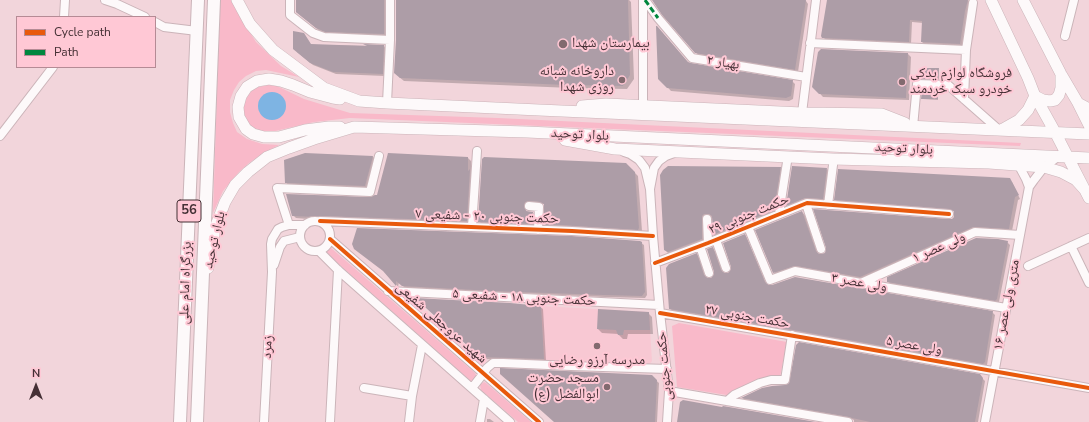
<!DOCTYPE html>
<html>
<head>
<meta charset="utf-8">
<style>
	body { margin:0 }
	#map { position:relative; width:1089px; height:422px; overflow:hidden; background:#f2d5db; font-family:"Nunito Sans",sans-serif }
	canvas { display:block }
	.legend { position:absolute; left:16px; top:16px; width:140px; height:52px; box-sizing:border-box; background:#ffc8d5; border:1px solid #b58b95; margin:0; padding:5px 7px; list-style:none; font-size:12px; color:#453035 }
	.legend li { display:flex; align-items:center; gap:8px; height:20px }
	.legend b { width:20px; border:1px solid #b58b95 }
	.north { position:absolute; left:16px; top:366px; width:40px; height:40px; -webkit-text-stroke:3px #ffc8d5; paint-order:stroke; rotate:0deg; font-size:11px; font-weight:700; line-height:16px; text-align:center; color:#453035 }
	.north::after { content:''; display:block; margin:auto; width:14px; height:18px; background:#453035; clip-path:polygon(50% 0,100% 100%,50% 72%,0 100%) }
</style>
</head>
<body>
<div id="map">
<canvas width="1089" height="422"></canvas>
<ul class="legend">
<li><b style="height:5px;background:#e8590c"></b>Cycle path</li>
<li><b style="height:5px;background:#00873e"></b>Path</li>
</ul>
<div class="north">N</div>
</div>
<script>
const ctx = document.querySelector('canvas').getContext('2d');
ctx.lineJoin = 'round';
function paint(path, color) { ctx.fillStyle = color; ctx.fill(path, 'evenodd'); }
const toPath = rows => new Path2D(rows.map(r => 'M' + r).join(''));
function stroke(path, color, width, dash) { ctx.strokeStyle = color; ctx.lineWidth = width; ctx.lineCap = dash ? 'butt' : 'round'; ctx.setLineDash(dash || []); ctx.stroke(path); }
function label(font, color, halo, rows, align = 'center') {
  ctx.font = font + ' "Nunito Sans","Noto Naskh Arabic",sans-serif'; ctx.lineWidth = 4; ctx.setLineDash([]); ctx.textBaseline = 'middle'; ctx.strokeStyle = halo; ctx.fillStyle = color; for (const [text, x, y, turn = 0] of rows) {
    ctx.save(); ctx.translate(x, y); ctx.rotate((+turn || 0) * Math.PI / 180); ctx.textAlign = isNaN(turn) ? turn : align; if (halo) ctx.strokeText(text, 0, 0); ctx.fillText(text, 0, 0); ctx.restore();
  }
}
paint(toPath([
	[541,306,649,312,652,361,649,365,544,361]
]), '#f8c8d3');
paint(toPath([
	[220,0,232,0,237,12,256,42,281,66,299,77,266,70,256,71,246,76,239,82,234,90,230,100,230,112,233,123,237,132,247,139,262,144,279,145,262,154,249,163,239,172,223,191,213,213],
	[268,85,277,86,304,99,350,113,498,118,1021,143,1020,146,350,118,314,122,271,132,262,132,255,129,249,124,245,118,243,110,245,101,249,94,254,88],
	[330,247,475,373,476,375,475,379,473,380,470,381,465,376,325,252],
	[679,323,787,342,779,382,768,382,739,397,677,387,672,326],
	[484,382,486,383,531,422,518,422,481,390,480,385]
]), '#f9b9c9');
paint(toPath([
	'258 106a14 14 0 1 1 28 0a14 14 0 1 1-28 0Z'
]), '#7eb4e3');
paint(toPath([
	[296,0,391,0,388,38,330,35,321,32,296,12],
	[396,0,629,0,631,2,634,79,627,89,571,88,404,81,399,77,396,40],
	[663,0,798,0,806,1,808,4,798,72,698,55,696,52],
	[828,0,968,0,971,3,967,14,962,46,925,45,922,42,923,23,912,22,911,44,826,40,823,37],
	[311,45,384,46,386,49,385,76,336,74,313,65,297,52],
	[908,54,911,57,909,100,823,97,814,87],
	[688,63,792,81,795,84,793,99,789,101,671,91,659,78],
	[938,69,939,70,939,80,922,79,921,78],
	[937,91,938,92,938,100,923,99,922,98],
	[305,154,373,157,376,159,368,189,288,185,286,182],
	[468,158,471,161,471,171,473,173,470,224,320,220,296,218,293,215,372,198],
	[483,159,626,164,638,176,642,231,548,227,545,224,544,204,533,203,528,206,526,210,527,212,533,213,536,216,536,227,482,225,479,221],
	[780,168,784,172,778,214,718,238,714,235,713,218,709,218,706,243,669,254,665,250,661,176],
	[827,169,831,173,827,202,791,209,787,205],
	[1012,182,1020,199,1018,200,1012,231,976,229,864,280,799,268,777,275,774,272,802,212,805,215,818,254,823,255,952,220,955,217,955,212,953,211,838,202,835,199],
	[745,235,747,238,767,285,992,312,995,315,987,365,986,366,796,332,673,311,670,309,696,254,699,257,706,278,712,279,715,275,712,248,715,251,723,273,729,274,732,270],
	[1007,242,1010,245,999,302,998,303,891,284,888,282],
	[641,243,644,245,647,295,645,298,605,297,405,288,399,282,398,287,386,273],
	[417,299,540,307,543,309,546,361,483,359],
	[648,313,652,317,653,334,628,334,627,339,623,339,618,334,602,333,598,329],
	[979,375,985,381,978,422,854,422,854,420,852,419,744,400,743,398],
	[651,376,659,383,657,422,555,422],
	[487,419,490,419,494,422,487,422]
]), '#0003');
paint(toPath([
	[296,0,384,0,384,34,325,32,316,28,296,12],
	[396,0,628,0,630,75,623,86,566,85,400,78,394,73,396,40],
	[652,0,806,0,795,70,695,53,662,15],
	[827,0,968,0,965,11,960,44,921,42,922,21,910,20,909,42,822,38,821,36],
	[656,26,657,26,688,62,691,63,793,80,791,96,786,98,667,88,658,79],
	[293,31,304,33,311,44,367,46,363,44,384,45,383,74,333,72,310,63,293,49],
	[821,49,908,53,906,98,819,94,812,87,818,52],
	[921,68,939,68,938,79,920,79],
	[922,90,938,90,938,99,921,99],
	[305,153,373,156,365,186,285,183,284,160],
	[388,153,468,157,468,171,470,169,467,221,320,216,316,217,292,216,286,194,370,197,375,195,377,195],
	[484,157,626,163,635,172,639,228,638,230,544,224,544,204,540,202,530,201,525,202,524,206,526,211,533,212,533,224,478,222,482,159],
	[668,166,781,167,774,210,713,235,712,216,709,214,704,214,702,216,702,239,668,252,664,250,660,175,663,170],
	[792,166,827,168,823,199,805,198,786,206],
	[838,169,1010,178,1019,195,1015,197,1009,229,973,227,860,277,796,266,773,273,755,230,802,211,816,251,818,253,820,254,825,253,826,248,813,209,949,219,952,219,954,217,954,211,949,209,834,200],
	[357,228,572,236,640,241,642,242,645,292,642,296,602,295,492,291,402,286,396,281,396,286,383,271,354,249,352,244],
	[745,234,765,282,769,285,772,285,795,277,993,311,985,362,983,364,793,330,669,309,666,268,669,264,697,253,704,275,708,278,711,278,714,274,714,272,707,249,713,247,721,270,725,273,728,273,731,269,731,267,723,243],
	[976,238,998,239,1008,241,997,299,995,301,887,282,887,277],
	[415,298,510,303,541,306,544,359,480,357],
	[598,309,649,312,650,330,624,330,623,335,618,335,616,330,597,329],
	[799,342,980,374,983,378,975,422,870,422,852,418,849,417,741,398,762,388,772,386,785,385,789,383,796,345],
	[500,368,652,375,657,380,655,422,554,422,500,374],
	[683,400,722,407,723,406,816,422,677,422,680,402]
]), '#ad9da7');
const minor = toPath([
	[105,0,117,4,145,17],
	[290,0,290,15,313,33,324,37,390,40],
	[645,0,658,18,692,58,806,77],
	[64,17,65,0],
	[155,22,164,27,197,31],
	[1065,36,1074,0],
	[810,43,966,50],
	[964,99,966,50,973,3],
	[387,103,390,40,390,0],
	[643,105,643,0],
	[802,113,816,0],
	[913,127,917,84,948,85,998,129],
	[0,136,53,67],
	[624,152,630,154,639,160,645,168,650,189,654,168,659,161,666,156,674,153],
	[1018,164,1026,179,1029,187],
	[650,189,653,236,660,313,669,391,667,422],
	[806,204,821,249],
	[828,205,833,165],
	[529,206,539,207,538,230],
	[779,214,787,162],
	[707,219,708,243],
	'300 236a15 15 0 1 1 30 0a15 15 0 1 1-30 0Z',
	[320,221,572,231,653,236],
	[289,225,277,188,370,192,379,156],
	[472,227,477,151],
	[748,227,770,280,795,271,861,283,1006,308],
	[330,239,539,422],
	[716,240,726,268],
	[700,246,709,273],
	[1071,246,1089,283],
	[319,251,338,270,510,422],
	[655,263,708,243,807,203,949,214],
	[274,265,280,247,284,241,300,237],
	[1028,266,1089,238],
	[861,283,975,232,1020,235],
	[388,291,659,305],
	[660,313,806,338,1089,388],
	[364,388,412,396],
	[472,388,483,374,487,368,493,363,503,363,571,366,667,369],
	[669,391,848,422],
	[727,401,734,395,760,383,771,380,785,380,792,335],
	[264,422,272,272,271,244,272,239,278,229,282,227,289,225,305,225],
	[330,422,338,270],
	[409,422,412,396,422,345],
	[480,422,484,399],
	[985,422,1029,187,1034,180,1044,167,1059,156]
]);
const major = toPath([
	[237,0,250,24,273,50,324,88,359,101,387,103,539,110,1089,134],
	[991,0,1028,78,1035,96,1028,110,1019,120,1003,129],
	[1023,0,1061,74,1078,103,1089,109],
	[1035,96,1055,132,1089,198],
	[1035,96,1043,100,1050,101,1055,100,1059,95,1061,88,1061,76],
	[1078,103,1089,125],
	[582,106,606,104,802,113,882,114,905,123],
	[340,127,329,127,305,130,279,137,264,137,253,134,246,129,239,117,238,107,241,96,247,87,257,81,269,79,281,81,293,85,310,92,333,98,340,99],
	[565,140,615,149,833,159,989,163,1044,167,1061,172,1076,180,1085,190],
	[208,268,210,255,215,228,225,202,235,185,248,172,267,157,289,148,314,139,354,127,527,132,1089,158]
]);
const highway = toPath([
	[180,422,198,0],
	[197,422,214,0]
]);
stroke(minor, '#cbb4b9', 10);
stroke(major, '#cbb4b9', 12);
stroke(highway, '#cbb4b9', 14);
stroke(minor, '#fdf9fa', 8);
stroke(major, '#fdf9fa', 11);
stroke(highway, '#fdf9fa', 12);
stroke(toPath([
	[645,0,658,18]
]), '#00873e', 3, [6, 3]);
stroke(toPath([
	[320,221,572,231,653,236],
	[330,239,539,422],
	[655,263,708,243,807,203,949,214],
	[660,313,806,338,1089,388]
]), '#e8590c', 4);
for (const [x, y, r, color] of [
	[563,44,5,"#826a6f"],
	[622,80,4,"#826a6f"],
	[902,82,4,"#826a6f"],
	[597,346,4,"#826a6f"],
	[607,387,4,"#826a6f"]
]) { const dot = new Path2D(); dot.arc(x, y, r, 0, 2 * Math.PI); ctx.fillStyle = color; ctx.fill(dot); stroke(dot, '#ffc8d5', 1.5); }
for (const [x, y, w] of [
	[189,211,24]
]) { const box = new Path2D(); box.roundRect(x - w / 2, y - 11, w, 22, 3); ctx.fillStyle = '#ffc8d5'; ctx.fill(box); stroke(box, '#453035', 1); }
label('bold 13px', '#453035', null, [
	["56",189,211]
]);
label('14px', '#453035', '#ffc8d5', [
	["بیمارستان شهدا",572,44],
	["داروخانه شبانه",614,72,"right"],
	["روزی شهدا",614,88,"right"],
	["فروشگاه لوازم یدکی",910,74],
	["خودرو سبک خردمند",910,90],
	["مدرسه آرزو رضایی",597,361,"center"],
	["مسجد حضرت",599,379,"right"],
	["ابوالفضل (ع)",599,395,"right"]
], 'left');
label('14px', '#453035', '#ffc8d5', [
	["بهیار ۲",723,63,9],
	["بلوار توحید",580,135,3],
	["بلوار توحید",904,149,3],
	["حکمت جنوبی ۲۹",749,215,-22],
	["حکمت جنوبی ۲۰ - شفیعی ۷",487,217,2],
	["بلوار توحید",215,240,-77],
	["ولی عصر ۱",939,248,-24],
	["بزرگراه امام علی",186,283,-88],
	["ولی عصر ۳",859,283,10],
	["حکمت جنوبی ۱۸ - شفیعی ۵",524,298,3],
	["۱۶ متری ولی عصر",1007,305,-79],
	["حکمت جنوبی ۲۷",747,317,10],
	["شهید عروجعلی شفیعی",441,323,41],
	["ولی عصر ۵",914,346,10],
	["زمرد",268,347,-87],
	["حکمت جنوبی",665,366,-95]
]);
</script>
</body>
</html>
